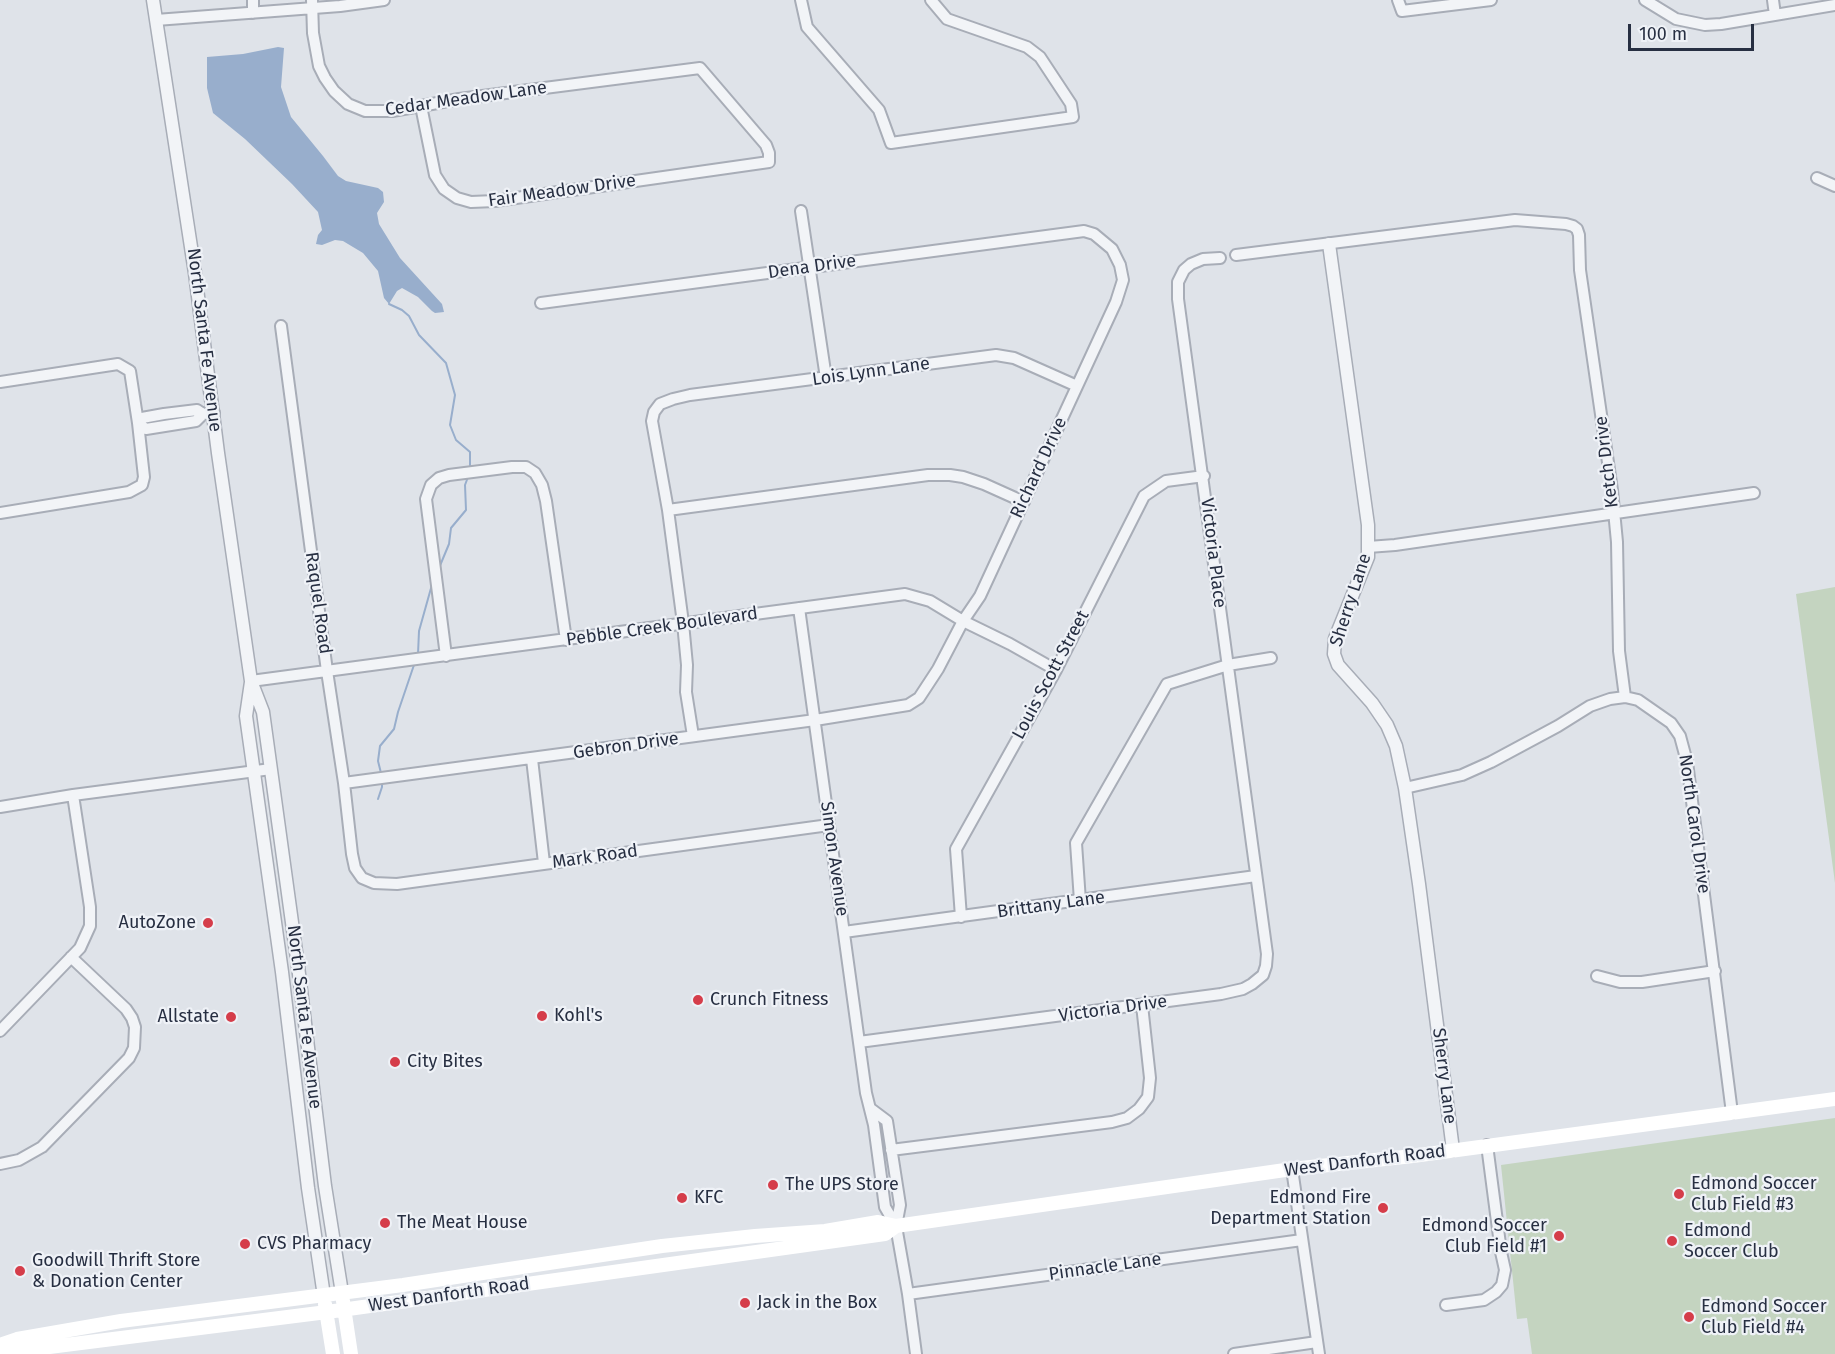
<!DOCTYPE html>
<html>
<head>
<meta charset="utf-8">
<style>
	body { margin:0 }
	#map { position:relative; width:1835px; height:1354px; overflow:hidden; background:#dfe3e9; font-family:"Fira Sans",sans-serif }
	canvas { display:block }
	.scale { position:absolute; left:1628px; top:24px; width:126px; height:27px; box-sizing:border-box; border:3px solid #272f42; border-top:0; padding-left:8px; font-size:18px; line-height:21px; white-space:nowrap; color:#272f42; -webkit-text-stroke:4px #eff2f7; paint-order:stroke }
</style>
</head>
<body>
<div id="map">
<canvas width="1835" height="1354"></canvas>
<div class="scale">100 m</div>
</div>
<script>
const ctx = document.querySelector('canvas').getContext('2d');
ctx.lineJoin = 'round';
function paint(path, color) { ctx.fillStyle = color; ctx.fill(path, 'evenodd'); }
const toPath = rows => new Path2D(rows.map(r => 'M' + r).join(''));
function stroke(path, color, width, dash) { ctx.strokeStyle = color; ctx.lineWidth = width; ctx.lineCap = dash ? 'butt' : 'round'; ctx.setLineDash(dash || []); ctx.stroke(path); }
function label(font, color, halo, rows, align = 'center') {
  ctx.font = font + ' "Fira Sans",sans-serif'; ctx.lineWidth = 4.5; ctx.setLineDash([]); ctx.textBaseline = 'middle'; ctx.strokeStyle = halo; ctx.fillStyle = color; for (const [text, x, y, turn = 0] of rows) {
    ctx.save(); ctx.translate(x, y); ctx.rotate((+turn || 0) * Math.PI / 180); ctx.textAlign = isNaN(turn) ? turn : align; if (halo) ctx.strokeText(text, 0, 0); ctx.fillText(text, 0, 0); ctx.restore();
  }
}
paint(toPath([
	[1835,587,1835,883,1796,594],
	[1835,1118,1835,1354,1532,1354,1527,1318,1517,1319,1501,1165]
]), '#c4d4c0');
paint(toPath([
	[278,47,284,48,281,87,291,117,323,156,338,176,346,181,378,188,383,192,384,202,377,213,379,224,400,258,442,304,444,312,435,313,432,311,418,297,402,288,397,291,389,304,384,298,378,271,363,253,343,241,335,240,322,245,316,244,318,235,322,230,318,212,292,184,245,139,213,113,207,88,207,57,243,54]
]), '#98aecc');
stroke(toPath([
	[389,304,402,310,409,316,419,335,446,363,455,395,450,425,456,440,470,452,470,469],
	[439,568,449,544,451,528,466,510,465,485,468,477],
	[418,654,419,631,433,581],
	[381,773,378,761,380,746,394,729,398,712,415,662],
	[378,799,382,787,382,782]
]), '#98aecc', 2);
const minor = toPath([
	[253,0,253,13],
	[312,0,313,33,319,66,325,78,334,91,348,104,365,111,392,111,421,106,459,99,700,68,766,145,769,153,769,162,495,201,471,202,457,198,444,189,435,175,421,106],
	[801,0,807,27,879,110,891,143,1073,117,1071,104,1040,57,1027,47,947,19,931,0],
	[1398,0,1402,11,1491,0],
	[1645,0,1676,19,1705,25,1721,24,1835,5],
	[1773,0,1775,15],
	[156,20,340,6,384,0],
	[1817,178,1835,186],
	[801,211,826,378],
	[1236,255,1515,220,1566,224,1573,226,1577,229,1579,235,1580,270,1612,490,1617,542,1619,651,1625,697],
	[281,326,327,671,344,783,352,854,355,868,362,878,374,883,397,884,829,825],
	[0,382,118,364,130,371,138,423,144,477,142,485,129,492,0,513],
	[203,414,196,421,146,429,138,423,142,418,164,414,197,410,203,414,214,413],
	[668,510,928,475,950,475,963,477,984,484,1024,502],
	[1368,547,1395,545,1754,493],
	[799,608,866,1093,874,1125,885,1207,896,1226,908,1294,916,1354],
	[446,656,426,499,431,485,439,478,449,475,512,467,526,467,535,473,542,485,546,501,566,640],
	[251,681,905,594,930,601,963,621,1010,644,1056,670],
	[693,736,686,692,687,665,683,623,668,510,652,421,654,412,660,404,673,399,690,395,996,355,1014,358,1077,386],
	[532,759,544,863],
	[344,783,815,720,908,705,919,698,938,669,963,621,980,596,1116,302,1123,280,1120,265,1112,249,1094,234,1084,231,541,303],
	[1405,788,1462,775,1491,762,1558,726,1590,706,1610,699,1625,697,1638,700,1671,723,1680,736,1687,762,1732,1113],
	[0,807,73,795,271,769],
	[1080,901,1076,843,1167,684,1228,665,1271,658],
	[961,917,956,849,1056,670,1144,496,1166,481,1204,476],
	[844,932,1256,876],
	[1597,976,1620,982,1642,982,1715,971],
	[0,1031,80,948,90,926,90,907,73,795],
	[859,1042,1221,994,1243,989,1252,984,1263,975,1266,966,1267,954,1178,299,1178,282,1184,270,1191,264,1203,259,1220,258],
	[871,1109,887,1121,900,1205,896,1226],
	[891,1150,1112,1122,1127,1118,1139,1109,1148,1097,1150,1078,1142,1005],
	[0,1164,19,1160,42,1147,129,1058,134,1048,135,1027,132,1018,126,1009,71,957],
	[1292,1169,1319,1354],
	[908,1294,1302,1240],
	[1446,1305,1484,1300,1496,1292,1502,1285,1505,1270,1501,1252,1487,1145],
	[1234,1354,1317,1342]
]);
const tertiary = toPath([
	[153,0,195,273,218,453,251,681,263,712,298,966,325,1186,342,1293],
	[1329,244,1368,525,1368,557,1338,631,1335,639,1334,654,1338,665,1372,703,1387,725,1396,746,1405,788,1419,884,1453,1150],
	[251,682,246,716,282,972,308,1188,324,1296]
]);
stroke(minor, '#a8adb7', 14);
stroke(tertiary, '#a8adb7', 15);
stroke(minor, '#f2f4f7', 10);
stroke(tertiary, '#f2f4f7', 12);
stroke(toPath([
	[343,1301,351,1354],
	[325,1304,333,1354],
	[0,1345,17,1339,121,1321,403,1285,662,1246,755,1236,825,1231,878,1222,896,1226,1292,1169,1413,1156,1835,1099],
	[0,1351,18,1351,327,1312,885,1234,896,1226]
]), '#fff', 14);
for (const [x, y, r, color] of [
	[208,923,6,"#d53d4a"],
	[698,1000,6,"#d53d4a"],
	[542,1016,6,"#d53d4a"],
	[231,1017,6,"#d53d4a"],
	[395,1062,6,"#d53d4a"],
	[773,1185,6,"#d53d4a"],
	[1679,1194,6,"#d53d4a"],
	[682,1198,6,"#d53d4a"],
	[1383,1208,6,"#d53d4a"],
	[385,1223,6,"#d53d4a"],
	[1559,1236,6,"#d53d4a"],
	[1672,1241,6,"#d53d4a"],
	[245,1244,6,"#d53d4a"],
	[20,1271,6,"#d53d4a"],
	[745,1303,6,"#d53d4a"],
	[1689,1317,6,"#d53d4a"]
]) { const dot = new Path2D(); dot.arc(x, y, r, 0, 2 * Math.PI); ctx.fillStyle = color; ctx.fill(dot); stroke(dot, '#eff2f7', 2); }
label('18px', '#272f42', '#eff2f7', [
	["Cedar Meadow Lane",466,99,-8],
	["Fair Meadow Drive",562,191,-8],
	["Dena Drive",812,267,-8],
	["North Santa Fe Avenue",204,340,83],
	["Lois Lynn Lane",871,372,-8],
	["Ketch Drive",1607,462,-97],
	["Richard Drive",1039,468,-65],
	["Victoria Place",1213,553,83],
	["Sherry Lane",1351,600,-72],
	["Raquel Road",318,603,82],
	["Pebble Creek Boulevard",662,627,-8],
	["Louis Scott Street",1051,675,-62],
	["Gebron Drive",626,746,-8],
	["North Carol Drive",1694,824,82],
	["Mark Road",595,857,-8],
	["Simon Avenue",834,859,82],
	["Brittany Lane",1051,905,-8],
	["Victoria Drive",1113,1009,-8],
	["North Santa Fe Avenue",304,1017,83],
	["Sherry Lane",1444,1076,83],
	["West Danforth Road",1365,1161,-7],
	["Pinnacle Lane",1105,1267,-8],
	["West Danforth Road",449,1295,-8]
]);
label('18px', '#272f42', '#eff2f7', [
	["AutoZone",196,923,"right"],
	["Crunch Fitness",710,1000],
	["Kohl's",554,1016],
	["Allstate",219,1017,"right"],
	["City Bites",407,1062],
	["Edmond Soccer",1691,1184],
	["Club Field #3",1691,1205],
	["The UPS Store",785,1185],
	["KFC",694,1198],
	["Edmond Fire",1371,1198,"right"],
	["Department Station",1371,1219,"right"],
	["The Meat House",397,1223],
	["Edmond Soccer",1547,1226,"right"],
	["Club Field #1",1547,1247,"right"],
	["Edmond",1684,1231],
	["Soccer Club",1684,1252],
	["CVS Pharmacy",257,1244],
	["Goodwill Thrift Store",32,1261],
	["& Donation Center",32,1282],
	["Jack in the Box",757,1303],
	["Edmond Soccer",1701,1307],
	["Club Field #4",1701,1328]
], 'left');
</script>
</body>
</html>
